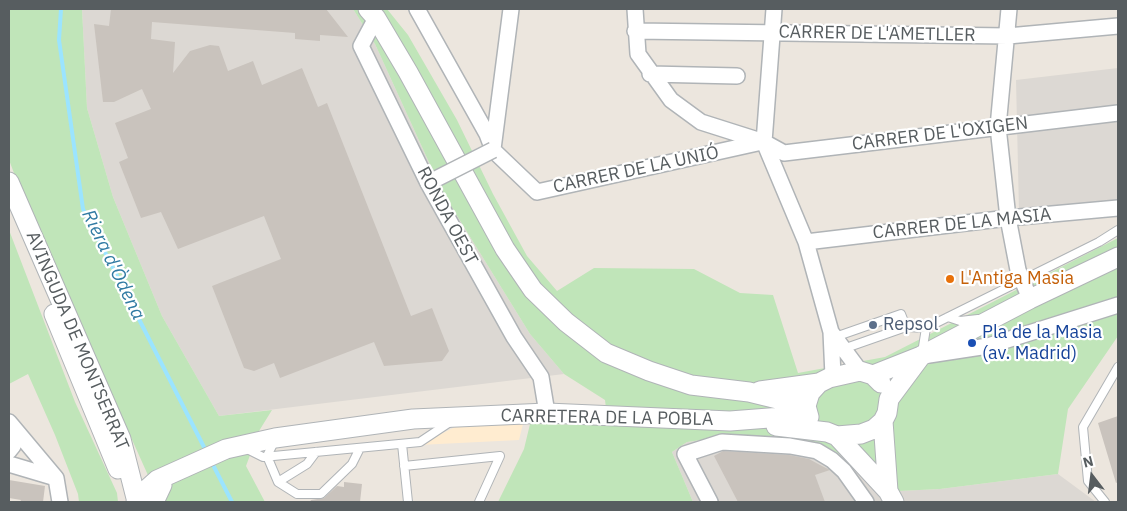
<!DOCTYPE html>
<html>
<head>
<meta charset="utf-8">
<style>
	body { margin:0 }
	#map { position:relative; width:1127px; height:511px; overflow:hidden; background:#ece6de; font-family:"IBM Plex Sans",sans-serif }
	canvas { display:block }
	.frame { position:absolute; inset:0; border:10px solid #575d60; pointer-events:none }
	.north { position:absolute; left:1067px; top:451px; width:50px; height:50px; -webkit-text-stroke:4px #fff; paint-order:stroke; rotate:345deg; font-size:14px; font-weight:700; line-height:20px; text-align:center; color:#575d60 }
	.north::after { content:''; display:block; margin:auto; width:18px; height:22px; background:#575d60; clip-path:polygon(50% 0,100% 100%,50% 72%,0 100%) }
</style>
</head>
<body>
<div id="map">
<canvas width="1127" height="511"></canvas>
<div class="frame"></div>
<div class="north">N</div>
</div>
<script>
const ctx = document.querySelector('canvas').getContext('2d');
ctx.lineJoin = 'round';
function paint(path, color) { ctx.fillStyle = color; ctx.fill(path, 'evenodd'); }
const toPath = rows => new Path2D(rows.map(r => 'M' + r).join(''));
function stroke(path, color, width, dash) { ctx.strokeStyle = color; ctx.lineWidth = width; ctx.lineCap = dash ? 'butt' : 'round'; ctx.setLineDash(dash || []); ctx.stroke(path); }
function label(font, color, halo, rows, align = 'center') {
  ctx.font = font + ' "IBM Plex Sans",sans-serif'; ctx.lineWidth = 4.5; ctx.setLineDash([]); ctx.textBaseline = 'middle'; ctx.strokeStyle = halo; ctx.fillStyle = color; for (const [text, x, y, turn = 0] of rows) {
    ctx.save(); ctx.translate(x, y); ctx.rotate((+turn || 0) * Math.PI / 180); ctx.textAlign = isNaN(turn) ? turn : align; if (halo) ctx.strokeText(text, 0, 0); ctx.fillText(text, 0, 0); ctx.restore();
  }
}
paint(toPath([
	[523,424,519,440,419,445,455,427]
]), '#ffecd0');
paint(toPath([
	[82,9,353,9,375,44,443,193,530,334,564,374,219,416,162,316,113,197,87,108],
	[1118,68,1118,203,1019,211,1016,80],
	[723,437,829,448,899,491,940,489,1058,474,1096,502,693,502,672,452,687,442]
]), '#dcd8d3');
paint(toPath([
	[9,9,82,9,87,108,113,197,162,316,219,416,272,410,259,431,246,466,265,502,160,502,24,199,9,160],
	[353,9,387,9,408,35,457,120,493,194,527,256,557,291,594,268,694,269,740,293,773,295,798,373,885,357,1118,238,1118,336,1068,409,1058,474,940,489,899,491,829,448,723,437,687,442,672,452,693,502,498,502,524,449,530,424,608,425,605,400,564,374,530,334,443,193,375,44],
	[9,230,75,402,117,493,118,502,79,502,78,494,55,435,28,374,9,384]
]), '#c0e5b9');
stroke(toPath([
	[61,9,59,40,83,209,207,453],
	[211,461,232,502]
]), '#9be4ff', 4);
paint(toPath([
	[111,9,326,9,348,37,320,35,320,41,295,39,295,33,152,22,151,39,175,42,173,73,190,51,210,45,219,46,228,71,253,61,262,85,302,68,318,107,327,103,411,316,432,308,449,351,442,361,384,366,374,342,280,378,274,363,254,371,244,368,212,286,281,259,264,216,178,249,161,212,141,218,119,162,128,158,115,123,151,109,142,89,114,102,103,102,94,24,109,26],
	[1118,416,1118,482,1116,483,1098,423],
	[723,451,789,455,809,459,820,465,830,470,815,475,825,502,738,502,714,456],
	[9,480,45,486,43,502,20,502,21,500,9,498],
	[344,482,362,484,360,502,310,502,311,500,324,498,337,486,344,487]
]), '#c9c3bd');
const service = toPath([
	[948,317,960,321,978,319],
	[835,337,901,314,906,327],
	[843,349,906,327,926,328,1099,242,1118,230],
	[922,353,926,328],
	[275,440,267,456,278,482,297,494,321,494,352,464,360,448],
	[402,444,408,502],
	[245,448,263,457,420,442,450,422],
	[404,466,500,456,479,502],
	[278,482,307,464,316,452],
	[1105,502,1088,481,1083,427,1118,367]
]);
const minor = toPath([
	[417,9,487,134,493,150,537,192,762,142],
	[635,9,638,54,671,100,701,122,764,142,784,153,1118,113],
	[774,9,764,142,806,242,831,332,833,376],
	[1009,9,998,127,1008,218,1018,270,1030,299],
	[376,18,361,46,428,183,514,337,541,377,547,413],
	[635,31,1008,36,1118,26],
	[650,74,737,76],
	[493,149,511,9],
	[806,242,1008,218,1118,208],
	[831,332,860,371],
	[929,355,988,346,1118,305],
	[9,422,56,478,60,502],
	[9,451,13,446,17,433],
	[9,464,56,478],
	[710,502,685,454,722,442,790,446,817,451,832,460,844,471,866,502]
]);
const tertiary = toPath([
	[368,9,376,18,408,72,505,249,533,290,566,322,606,353,649,371,691,385,749,392,806,406],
	[9,182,121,439,137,502],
	[54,314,118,469],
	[873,375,921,356,1030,299,1118,257],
	[760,391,819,383],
	[809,417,806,406,810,393,819,383,829,378,860,371,873,375,881,383],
	[883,421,888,491],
	[776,426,827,432,837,436,861,434,874,429,883,421,887,413,889,399,921,356],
	[837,436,888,491,894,502],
	[136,502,137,498,157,480,226,449,275,438,413,419,547,413,730,421,808,415],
	[154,502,162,485]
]);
stroke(service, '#b0b4b7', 10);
stroke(minor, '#b0b4b7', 18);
stroke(tertiary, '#b0b4b7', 21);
stroke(service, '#fff', 8);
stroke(minor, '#fff', 15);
stroke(tertiary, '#fff', 19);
const minorBridge = toPath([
	[428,183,493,150]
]);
stroke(minorBridge, '#b0b4b7', 18, []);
stroke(minorBridge, '#fff', 15);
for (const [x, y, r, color] of [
	[950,279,5,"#e8710a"],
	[873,325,5,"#5c6f8a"],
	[972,343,5,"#1a4fb4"]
]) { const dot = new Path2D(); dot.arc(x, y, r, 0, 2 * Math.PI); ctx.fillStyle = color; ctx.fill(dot); stroke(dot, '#fff', 2); }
label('18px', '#575d60', '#fff', [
	["CARRER DE L'AMETLLER",877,34,1],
	["CARRER DE L'OXIGEN",940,134,-7],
	["CARRER DE LA UNIÓ",636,170,-12],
	["RONDA OEST",447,216,62],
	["CARRER DE LA MASIA",962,224,-6],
	["AVINGUDA DE MONTSERRAT",77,341,67],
	["CARRETERA DE LA POBLA",607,418,1]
]);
label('18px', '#c56008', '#fff', [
	["L'Antiga Masia",960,279]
], 'left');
label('18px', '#4e5e75', '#fff', [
	["Repsol",883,325]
], 'left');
label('18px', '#164399', '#fff', [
	["Pla de la Masia",982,333],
	["(av. Madrid)",982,354]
], 'left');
label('italic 19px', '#317ba3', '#fff', [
	["Riera d'Òdena",113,265,64]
]);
</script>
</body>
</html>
